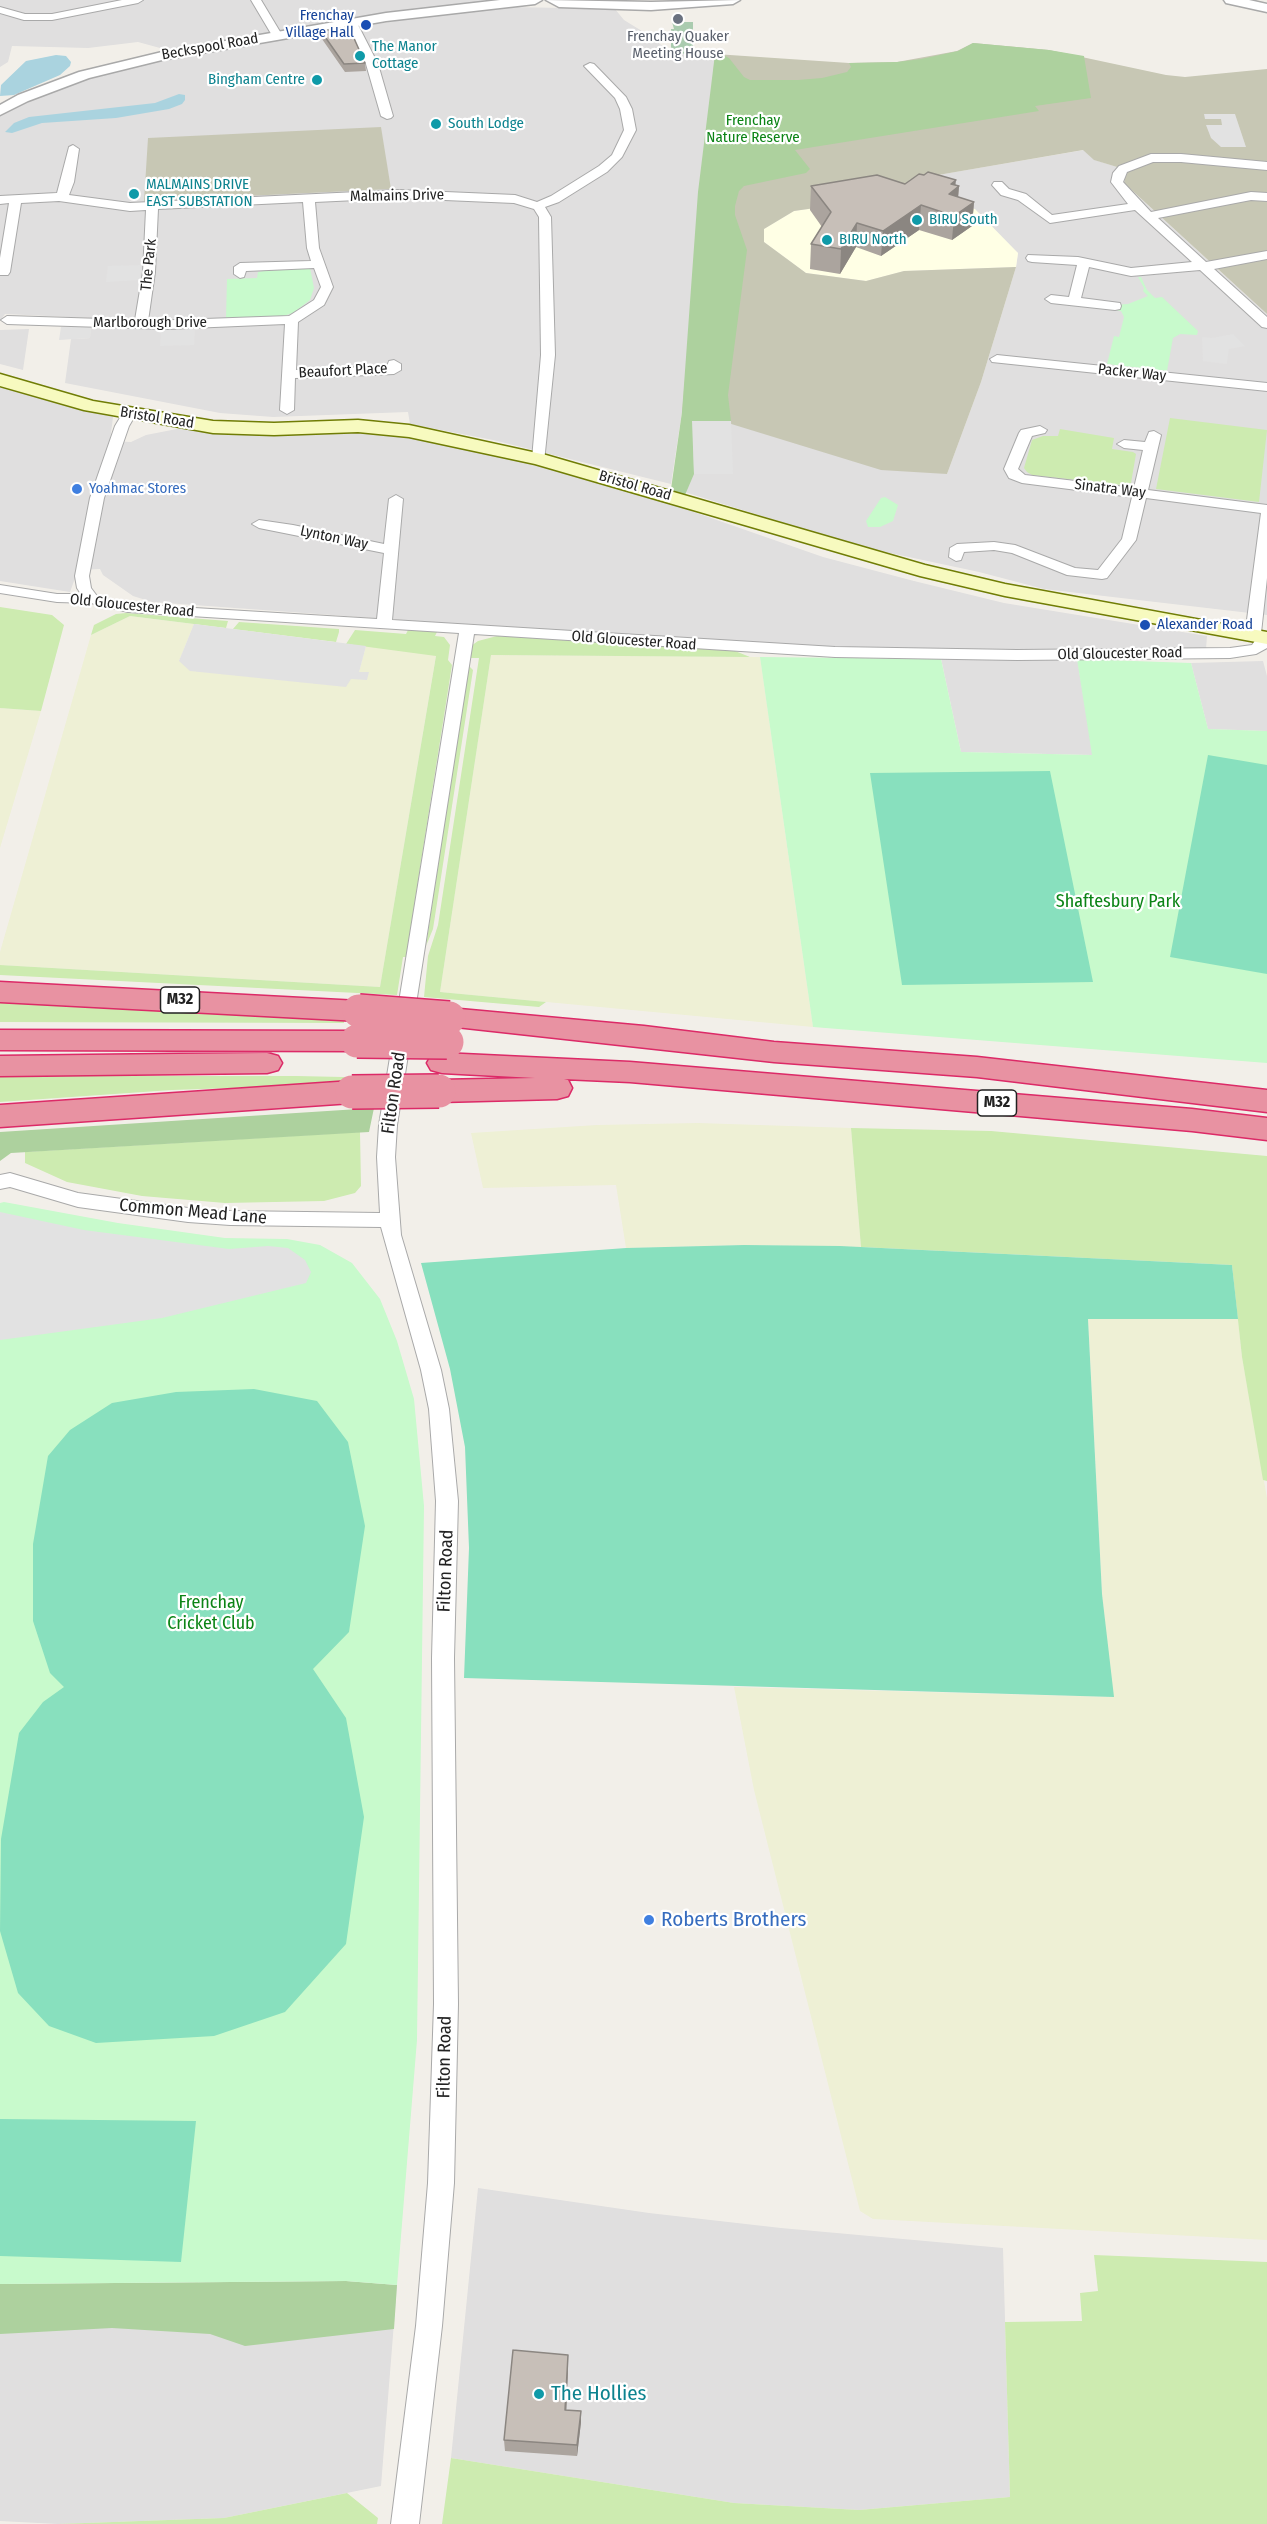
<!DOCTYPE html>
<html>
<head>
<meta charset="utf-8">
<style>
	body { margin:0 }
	canvas { display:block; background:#f2efe9 }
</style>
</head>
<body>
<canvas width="1267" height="2524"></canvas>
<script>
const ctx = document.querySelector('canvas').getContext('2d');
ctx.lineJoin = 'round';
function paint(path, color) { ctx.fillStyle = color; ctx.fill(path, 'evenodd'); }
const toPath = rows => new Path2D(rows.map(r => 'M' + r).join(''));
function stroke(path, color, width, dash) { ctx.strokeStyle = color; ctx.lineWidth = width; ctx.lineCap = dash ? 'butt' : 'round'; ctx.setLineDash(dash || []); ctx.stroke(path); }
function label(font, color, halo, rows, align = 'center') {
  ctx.font = font + ' "Fira Sans Condensed",sans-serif'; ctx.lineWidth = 4.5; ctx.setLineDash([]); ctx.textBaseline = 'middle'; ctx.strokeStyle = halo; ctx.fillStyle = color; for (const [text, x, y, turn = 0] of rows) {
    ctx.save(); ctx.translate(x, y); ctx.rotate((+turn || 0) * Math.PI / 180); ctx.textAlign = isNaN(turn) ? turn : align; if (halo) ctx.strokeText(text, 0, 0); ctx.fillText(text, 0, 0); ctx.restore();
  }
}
paint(toPath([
	[0,0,496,0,363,18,171,51,138,42,88,48,12,46,8,62,0,67],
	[512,7,615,9,624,20,650,36,671,53,715,54,682,412,671,484,493,440,410,424,408,412,273,417,220,413,65,383,71,339,90,338,91,318,5,314,0,321,0,114,23,102,94,76,152,61,437,14],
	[1084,150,1095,160,1127,170,1125,184,1267,314,1267,615,1044,589,979,572,862,547,678,490,702,415,947,474,981,382,1016,267,1018,253,921,193,908,180],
	[29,329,23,370,0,364,0,330],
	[0,386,113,417,110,441,131,442,146,435,182,428,272,434,373,432,422,439,599,479,823,557,914,581,1004,603,1207,636,1206,649,1076,651,1093,755,961,752,939,649,748,645,152,602,133,596,103,575,100,569,78,570,70,592,0,581],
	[1263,661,1267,676,1267,731,1208,729,1191,663],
	[478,2188,649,2213,781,2228,1003,2248,1010,2497,859,2510,734,2503,451,2458],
	[0,2284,397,2285,381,2486,224,2518,58,2524,0,2521]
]), '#e0dfdf');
paint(toPath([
	[921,193,975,209,1018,253,1016,267,904,271,866,281,806,273,764,242,764,229,794,211]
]), '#ffffe5');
paint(toPath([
	[973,43,1049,50,1166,75,1185,77,1267,69,1267,314,1124,183,1127,170,1094,160,1083,150,909,180,921,193,794,211,764,229,764,242,806,273,866,281,904,271,1016,267,981,382,947,474,881,470,702,415,682,412,715,54,849,63,897,62,957,51],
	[381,127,391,189,144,201,148,138]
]), '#c7c7b4');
paint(toPath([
	[130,616,194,624,179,661,351,679,359,672,366,646,436,655,380,987,0,965,0,952,91,635],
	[491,655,760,657,813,1027,440,992],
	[0,708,41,711,0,848],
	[698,1123,851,1128,861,1247,744,1245,626,1248,616,1185,483,1188,471,1133,597,1125],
	[1134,1317,1238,1319,1242,1357,1267,1498,1267,2240,873,2219,860,2211,754,1790,734,1687,1113,1697,1102,1594,1088,1318]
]), '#eef0d5');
paint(toPath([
	[1170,418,1267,430,1259,502,1156,489],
	[1060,429,1114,438,1112,449,1133,452,1136,454,1131,483,1122,485,1032,475,1027,472,1024,468,1032,440,1043,436,1058,436],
	[0,607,52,615,64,625,41,711,0,708],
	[126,613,228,621,226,628,130,616,91,635,94,625,116,614],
	[239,622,339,629,339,632,336,642,233,629],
	[355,630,406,634,408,630,437,632,435,636,444,637,450,645,448,660,452,665,406,957,403,957,397,995,0,975,0,965,380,987,436,656,346,644],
	[497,636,735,651,750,657,491,655,440,992,546,1002,539,1007,424,997,428,956,438,925,479,658,469,658,471,646,478,641],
	[468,665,473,670,433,929,426,946],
	[0,997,344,1018,344,1023,0,1022],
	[0,1076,296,1076,392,1078,381,1083,172,1090,0,1102],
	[851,1128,991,1131,1267,1156,1267,1481,1263,1480,1242,1357,1232,1265,861,1247],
	[360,1132,361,1186,355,1193,324,1201,225,1203,142,1196,67,1182,25,1163,25,1152],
	[1094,2255,1267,2262,1267,2524,442,2524,451,2458,734,2503,859,2510,1010,2497,1005,2322,1082,2321,1080,2293,1098,2291],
	[347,2493,378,2518,377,2524,58,2524,224,2518]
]), '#cdebb0');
paint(toPath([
	[973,43,1049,50,1084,56,1091,98,1035,106,1039,111,795,150,810,169,806,173,744,186,739,191,735,206,735,215,747,250,728,395,731,421,693,421,694,474,685,495,679,494,671,489,682,412,698,192,715,54,723,55,729,58,744,77,750,80,798,80,822,78,847,72,851,67,849,63,897,62,921,59,958,51],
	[374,1108,369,1132,11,1153,0,1161,0,1132],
	[346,2281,397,2285,394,2329,245,2346,210,2334,112,2328,0,2334,0,2284]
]), '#add19e');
paint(toPath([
	[672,22,693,22,693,54,671,53,671,29,674,29]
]), '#aacbaf');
paint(toPath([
	[310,268,314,288,310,300,293,313,283,316,226,318,227,279,257,278,258,272,264,271],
	[1138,277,1141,277,1147,290,1155,298,1162,297,1198,331,1197,335,1180,334,1173,338,1167,371,1107,364,1114,336,1119,337,1124,317,1121,311,1114,310,1115,305,1128,304,1148,296,1143,291,1144,288],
	[885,497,898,505,893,521,880,527,868,527,866,521,881,498],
	[760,657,941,659,961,752,1092,755,1077,659,1191,663,1208,729,1267,731,1267,1063,813,1027],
	[4,1202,118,1223,225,1238,287,1239,320,1245,352,1263,380,1299,397,1341,414,1399,424,1506,417,2040,397,2285,346,2281,0,2284,0,1203]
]), '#c8facc');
paint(toPath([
	[1208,755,1267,765,1267,974,1170,957],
	[1050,771,1093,982,902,985,870,773],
	[744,1245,840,1246,1232,1265,1238,1319,1088,1319,1102,1594,1114,1697,464,1678,469,1548,465,1447,450,1369,421,1263,626,1248],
	[254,1389,317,1401,348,1442,365,1526,349,1632,313,1669,346,1718,364,1817,346,1944,285,2012,214,2036,96,2043,49,2026,18,1993,0,1931,1,1839,19,1733,43,1702,64,1687,50,1673,33,1621,33,1544,48,1456,70,1430,112,1403,176,1392],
	[0,2119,196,2121,181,2262,0,2256]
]), '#88e0be');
paint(toPath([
	[1204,114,1235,114,1246,147,1221,147,1211,138,1206,125,1222,125,1221,119,1205,119],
	[142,265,140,280,106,282,108,266],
	[61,327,91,327,90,338,59,340],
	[195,329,194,345,160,346,161,330],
	[1233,334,1245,346,1229,349,1227,364,1203,361,1202,337,1212,338],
	[692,421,731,421,733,474,694,474],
	[194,624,366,646,359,672,369,672,367,680,351,679,346,687,190,671,179,661],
	[0,1212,84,1230,229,1249,268,1246,288,1248,305,1260,311,1272,306,1283,162,1318,0,1340]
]), '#e2e2e2');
paint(toPath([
	[56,55,66,56,71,62,70,66,60,75,14,95,0,96,1,85,26,61],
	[179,94,185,95,185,100,182,104,169,109,116,118,42,123,12,133,5,132,14,123,29,117,155,103]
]), '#aad3df');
const minor = toPath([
	[122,0,143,0,138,3,52,20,24,20,0,13,0,7,25,14,52,14,122,0],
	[251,0,261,0,282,35,281,37,273,37,251,0],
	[352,20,357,23,378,64,393,116,391,118,387,119,381,116,366,64,347,23,352,20],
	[590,63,594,64,626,97,632,109,636,130,622,157,607,172,559,202,545,207,551,217,555,355,544,462,534,462,532,459,541,355,539,217,534,209,514,203,399,198,315,202,319,248,333,287,324,305,298,322,296,370,387,366,389,361,394,360,401,364,401,370,394,374,295,378,294,410,287,414,280,410,285,324,167,329,7,324,1,320,7,316,135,320,143,272,146,210,130,211,59,201,21,203,10,272,8,275,0,275,0,258,9,203,0,204,0,196,57,193,69,147,73,145,79,149,74,182,69,195,130,203,399,190,515,195,537,202,551,196,599,166,612,155,624,130,620,109,615,98,584,66,590,63],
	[303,202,307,248,311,261,240,263,234,267,234,274,240,278,244,277,246,271,314,268,321,287,314,300,289,316,148,321,155,272,158,209,303,202],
	[1151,154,1181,154,1267,162,1267,170,1181,162,1153,162,1127,172,1123,182,1151,212,1251,192,1267,193,1267,201,1251,200,1158,218,1206,262,1267,251,1267,259,1214,269,1267,317,1267,328,1262,327,1200,270,1131,276,1089,267,1081,298,1120,303,1121,306,1120,309,1115,310,1051,303,1045,299,1051,295,1069,297,1077,265,1032,262,1028,261,1026,258,1028,255,1078,257,1131,268,1192,262,1135,210,1050,223,1018,200,1001,195,992,185,994,182,1002,182,1009,189,1026,194,1052,215,1128,204,1111,182,1113,173,1119,166,1151,154],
	[997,355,1267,383,1267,391,992,362,990,359,997,355],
	[129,410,136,414,129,426,104,498,89,576,91,588,97,596,128,604,377,619,384,553,259,528,252,524,259,520,293,525,384,544,389,499,396,495,403,499,392,620,835,647,1017,650,1230,648,1252,645,1256,639,1248,638,1245,635,1261,513,1146,498,1136,540,1107,578,1102,579,1067,575,1012,553,994,550,964,552,961,560,956,561,949,557,950,548,957,544,994,542,1015,545,1075,568,1098,570,1122,539,1132,497,1022,483,1009,478,1004,469,1019,433,1021,430,1040,426,1047,430,1045,433,1032,436,1018,469,1025,475,1134,488,1143,450,1124,448,1117,444,1124,440,1145,442,1149,432,1154,431,1161,435,1148,490,1267,505,1267,578,1261,633,1267,633,1267,648,1256,654,1230,658,1017,660,835,657,474,634,397,1125,395,1157,401,1235,441,1370,449,1409,458,1501,454,1658,458,2004,454,2183,442,2326,419,2524,391,2524,416,2326,428,2183,434,2004,432,1658,436,1501,429,1409,421,1370,381,1227,230,1225,188,1222,78,1207,10,1187,0,1189,0,1175,10,1173,78,1193,188,1208,230,1211,380,1213,377,1157,379,1125,459,633,128,612,91,603,57,602,0,593,0,585,57,594,81,594,77,588,75,576,90,498,115,426,124,411,129,410]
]);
const tertiary = toPath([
	[500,0,542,0,535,4,386,21,162,60,89,78,28,101,0,115,0,105,18,95,79,72,162,52,386,13,500,0],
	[546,0,651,2,740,0,733,4,651,10,559,7,546,0],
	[1224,0,1249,0,1267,4,1267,12,1226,3,1224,0]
]);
const secondary = toPath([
	[0,374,93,401,213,421,274,423,358,420,409,425,546,455,925,565,1005,584,1267,632,1267,644,1005,596,920,576,535,464,409,437,358,432,274,435,213,433,84,410,0,386,0,374]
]);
const motorway = toPath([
	[0,982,359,1001,370,1004,374,1011,370,1018,359,1021,0,1002,0,982],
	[449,1008,644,1026,774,1042,977,1057,1267,1090,1267,1112,977,1077,774,1062,438,1025,434,1018,438,1011,449,1008],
	[0,1030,357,1031,368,1034,372,1041,368,1048,357,1051,0,1050,0,1030],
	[267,1053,278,1056,282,1063,278,1070,267,1073,0,1076,0,1056,267,1053],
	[442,1053,630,1062,1192,1109,1267,1118,1267,1140,1192,1131,630,1082,564,1079,568,1080,572,1088,568,1096,557,1099,439,1102,428,1099,424,1091,428,1083,439,1080,535,1078,442,1073,431,1070,427,1063,431,1056,442,1053],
	[352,1081,363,1084,368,1092,363,1100,352,1103,0,1127,0,1105,352,1081]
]);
stroke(minor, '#a9a9a9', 2);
stroke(tertiary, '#a9a9a9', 3);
stroke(secondary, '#707d05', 3);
stroke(motorway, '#dc2a67', 3);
paint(minor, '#fff');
paint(tertiary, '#fff');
paint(secondary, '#f7fabf');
paint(motorway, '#e892a2');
const motorwayBridge = toPath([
	[359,1011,449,1018],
	[357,1041,447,1042],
	[352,1092,439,1091]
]);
stroke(motorwayBridge, '#dc2a67', 36, []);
stroke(motorwayBridge, '#e892a2', 33);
paint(toPath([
	[321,31,365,63,366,71,345,72,322,39],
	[924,175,959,186,958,197,974,202,972,226,952,240,919,230,881,256,856,247,840,274,810,269,811,244,822,227,810,210,811,186,905,184],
	[568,2355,568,2366,566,2410,581,2411,581,2422,577,2456,505,2451,504,2440]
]), '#aba49e');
paint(toPath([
	[956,180,955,189,959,186,957,211,947,213,951,184],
	[974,202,972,226,952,240,954,216],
	[921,205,919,230,881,256,883,231],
	[857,223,856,247,840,274,841,249],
	[568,2355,568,2366,566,2421,565,2410],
	[581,2411,581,2422,577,2456,577,2445]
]), '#8b8681');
const building = toPath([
	[349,27,365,63,344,64,321,31,349,27],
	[928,172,956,180,951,184,959,186,949,194,974,202,954,216,921,205,883,231,857,223,841,249,811,244,831,212,811,186,877,175,905,184,919,174,924,175,928,172],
	[513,2350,568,2355,565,2410,581,2411,577,2445,504,2440,513,2350]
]);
paint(building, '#c7bfb8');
stroke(building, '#8b8681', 1.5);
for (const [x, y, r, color] of [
	[678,19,6,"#6b7280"],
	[366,25,6,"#1a4fb4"],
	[360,56,6,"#0f9aa8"],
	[317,80,6,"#0f9aa8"],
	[436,124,6,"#0f9aa8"],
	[134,194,6,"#0f9aa8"],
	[917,220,6,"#0f9aa8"],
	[827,240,6,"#0f9aa8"],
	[77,489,6,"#3f7fe0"],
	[1145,625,6,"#1a4fb4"],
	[649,1920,6,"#3f7fe0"],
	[539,2394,6,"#0f9aa8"]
]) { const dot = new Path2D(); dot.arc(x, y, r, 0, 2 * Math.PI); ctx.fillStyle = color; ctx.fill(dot); stroke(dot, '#fff', 2); }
label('15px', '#164399', '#fff', [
	["Frenchay",354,16],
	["Village Hall",354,33],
	["Alexander Road",1157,625,"left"]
], 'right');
label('15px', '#5b616d', '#fff', [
	["Frenchay Quaker",678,37],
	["Meeting House",678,54]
]);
label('15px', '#222', '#fff', [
	["Beckspool Road",210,47,-10],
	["Malmains Drive",397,196,-1],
	["The Park",149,265,-84],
	["Marlborough Drive",150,323],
	["Beaufort Place",343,371,-3],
	["Packer Way",1132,373,6],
	["Bristol Road",157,418,9],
	["Bristol Road",635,486,16],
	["Sinatra Way",1110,489,7],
	["Lynton Way",334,538,12],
	["Old Gloucester Road",132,606,6],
	["Old Gloucester Road",634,641,4],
	["Old Gloucester Road",1120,654,-1]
]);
label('15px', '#0d838f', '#fff', [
	["The Manor",372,47],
	["Cottage",372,64],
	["Bingham Centre",305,80,"right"],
	["South Lodge",448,124],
	["MALMAINS DRIVE",146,185],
	["EAST SUBSTATION",146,202],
	["BIRU South",929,220],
	["BIRU North",839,240]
], 'left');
label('15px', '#0c8416', '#fff', [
	["Frenchay",753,121],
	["Nature Reserve",753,138]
]);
label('15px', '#366cbe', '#fff', [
	["Yoahmac Stores",89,489]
], 'left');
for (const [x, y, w] of [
	[180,1000,39],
	[997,1103,39]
]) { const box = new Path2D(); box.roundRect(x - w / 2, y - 13, w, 26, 4.5); ctx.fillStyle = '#fff'; ctx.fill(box); stroke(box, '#222', 1.5); }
label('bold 16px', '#222', null, [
	["M32",180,1000],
	["M32",997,1103]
]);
label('18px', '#0c8416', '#fff', [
	["Shaftesbury Park",1118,902],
	["Frenchay",211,1603],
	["Cricket Club",211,1624]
]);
label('18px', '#222', '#fff', [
	["Filton Road",394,1093,-82],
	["Common Mead Lane",193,1212,5],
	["Filton Road",446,1571,-88],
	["Filton Road",445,2057,-89]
]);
label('21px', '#366cbe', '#fff', [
	["Roberts Brothers",661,1920]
], 'left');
label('21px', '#0d838f', '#fff', [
	["The Hollies",551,2394]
], 'left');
</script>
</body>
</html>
